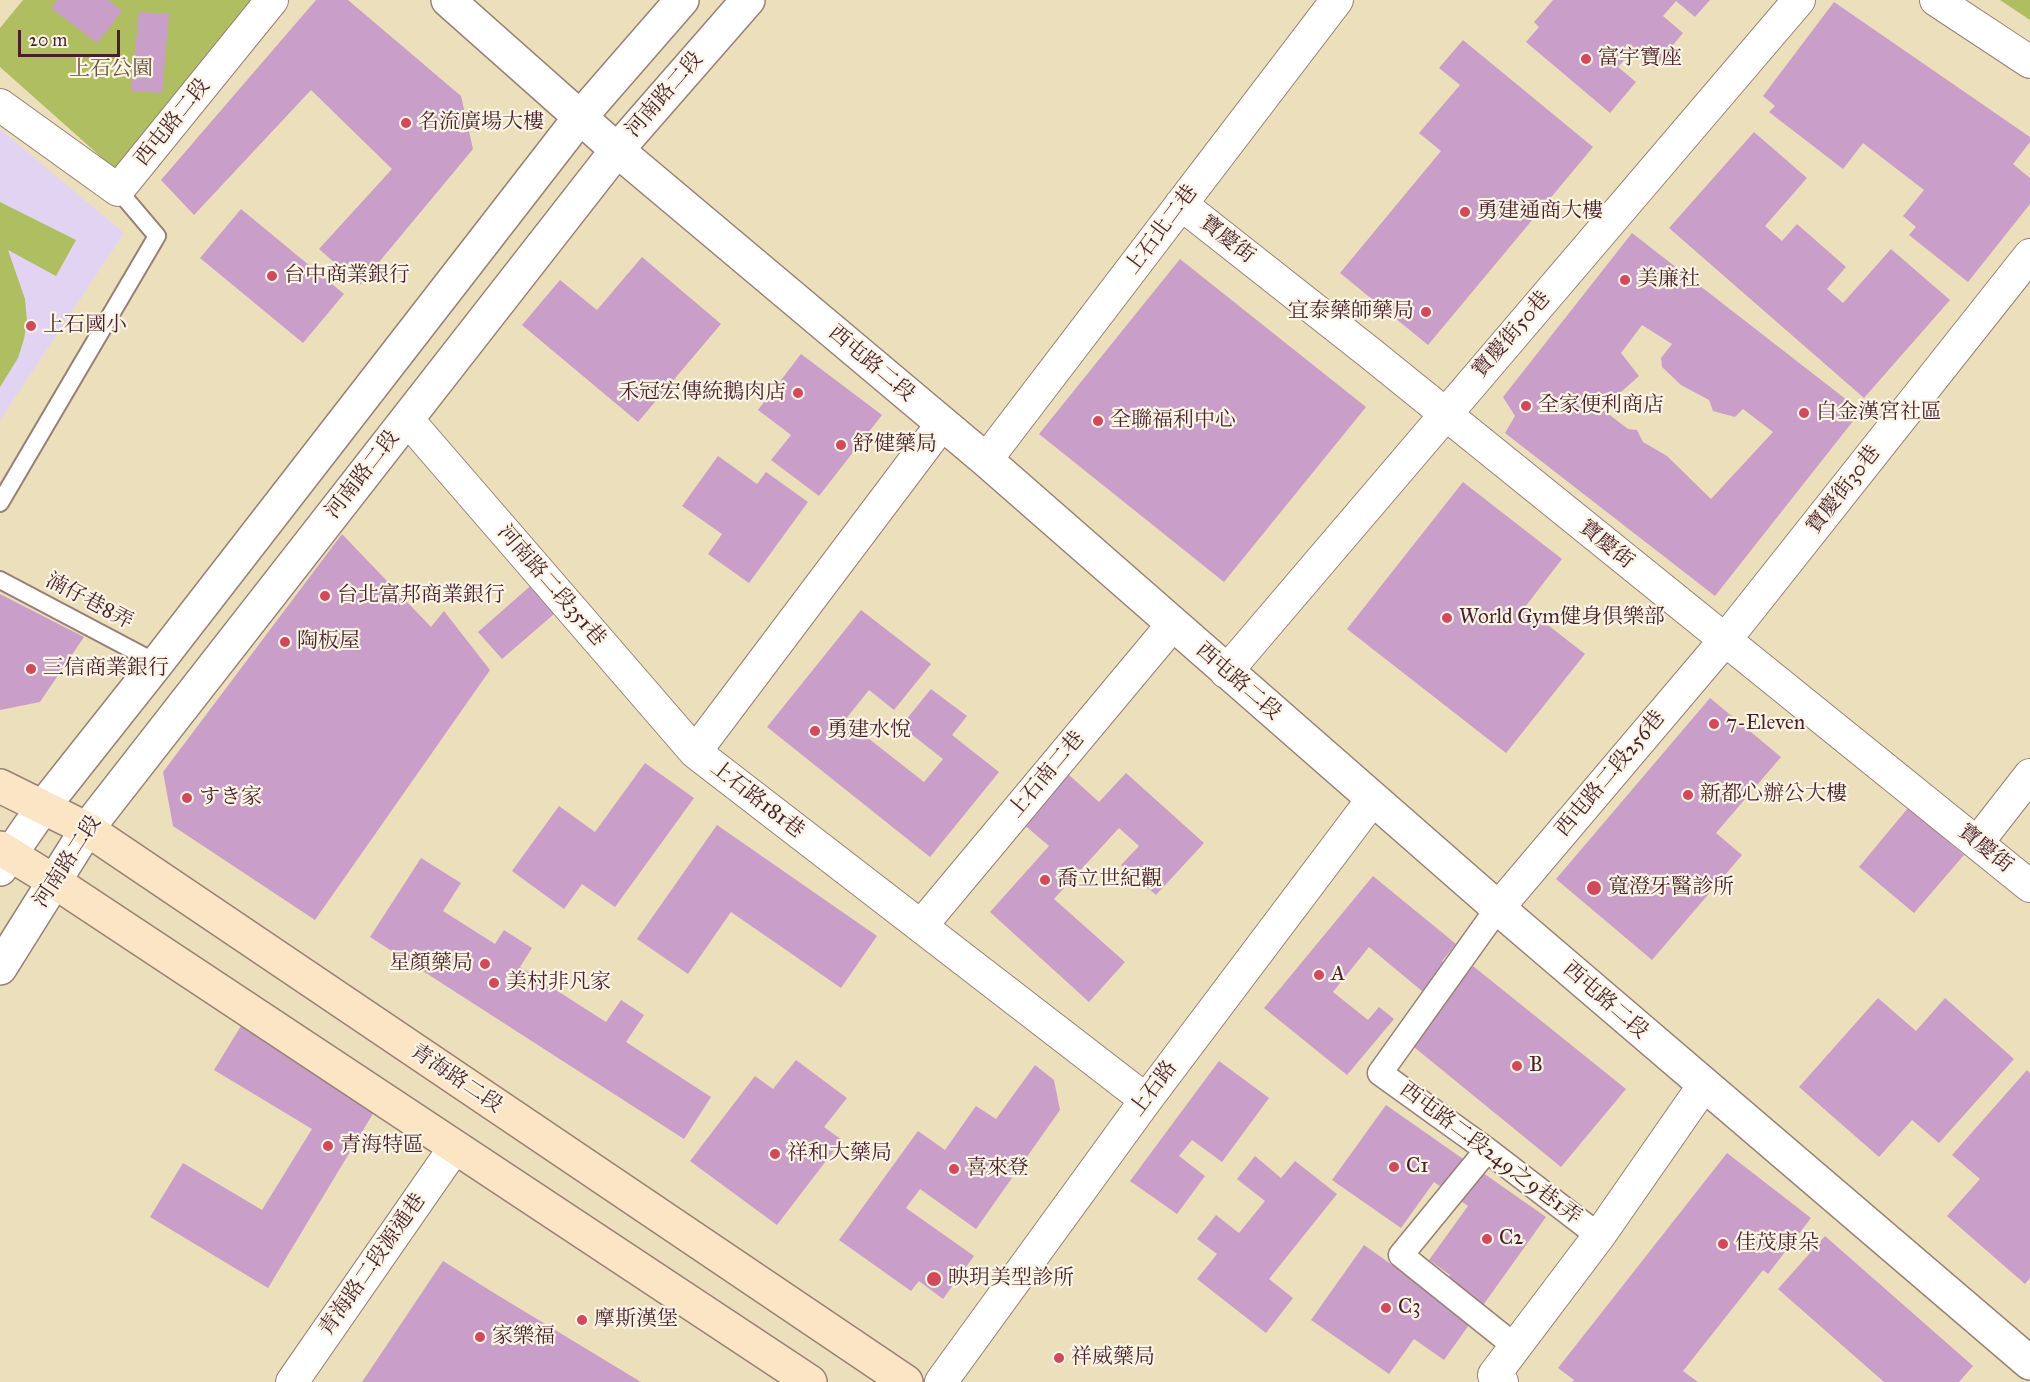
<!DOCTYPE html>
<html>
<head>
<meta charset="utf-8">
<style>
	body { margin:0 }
	#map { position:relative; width:2030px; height:1382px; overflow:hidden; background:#ebdfbc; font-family:"IM FELL Great Primer",serif }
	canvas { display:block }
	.scale { position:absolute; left:18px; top:30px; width:102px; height:27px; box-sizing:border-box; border:3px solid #4a1f2b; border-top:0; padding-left:8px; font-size:18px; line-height:21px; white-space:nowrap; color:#4a1f2b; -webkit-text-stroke:4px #fcf5e5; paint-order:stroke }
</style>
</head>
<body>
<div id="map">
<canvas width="2030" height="1382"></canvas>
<div class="scale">20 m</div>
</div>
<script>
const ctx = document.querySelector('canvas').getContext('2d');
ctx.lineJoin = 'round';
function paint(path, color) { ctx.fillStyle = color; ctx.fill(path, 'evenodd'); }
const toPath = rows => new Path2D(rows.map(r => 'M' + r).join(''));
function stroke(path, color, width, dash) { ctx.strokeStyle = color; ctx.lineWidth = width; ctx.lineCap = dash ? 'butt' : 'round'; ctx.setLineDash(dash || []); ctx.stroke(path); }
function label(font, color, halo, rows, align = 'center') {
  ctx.font = font + ' "IM FELL Great Primer","Noto Serif TC","Noto Serif JP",serif'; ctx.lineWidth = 4.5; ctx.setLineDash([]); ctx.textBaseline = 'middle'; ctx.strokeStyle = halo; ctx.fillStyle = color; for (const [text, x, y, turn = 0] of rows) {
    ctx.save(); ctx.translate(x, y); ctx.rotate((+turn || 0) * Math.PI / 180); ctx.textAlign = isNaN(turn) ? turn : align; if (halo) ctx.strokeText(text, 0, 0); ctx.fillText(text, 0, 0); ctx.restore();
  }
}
paint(toPath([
	[0,129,124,233,0,420]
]), '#e3d3f2');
paint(toPath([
	[23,0,265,0,118,172,0,67,0,28],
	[2000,0,2030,0,2030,20],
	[0,202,76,240,56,276,8,250,25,299,27,321,24,339,18,358,0,387]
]), '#aebe61');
paint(toPath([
	[58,0,108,0,122,11,97,43,51,8],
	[316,0,348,0,461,96,473,149,360,285,319,249,392,169,311,90,194,215,161,180],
	[1553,0,1710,0,1695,17,1676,1,1663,16,1683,33,1654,68,1633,50,1618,67,1636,82,1610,113,1526,42,1539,27,1534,22],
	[1834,2,2030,137,2030,142,2013,164,2030,178,2030,204,1968,282,1909,235,1916,227,1903,216,1924,190,1863,143,1843,169,1769,112,1775,106,1763,96],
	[139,12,169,14,162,93,131,91],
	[1463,40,1593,147,1428,345,1340,273,1441,151,1419,133,1460,85,1439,68],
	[1754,132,1807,178,1765,226,1782,241,1797,224,1846,267,1827,289,1843,303,1891,249,1950,300,1864,398,1669,228],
	[241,209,344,294,303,343,200,258],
	[1632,233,1861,411,1715,596,1505,433,1515,416,1503,397],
	[1642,325,1672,344,1661,358,1662,367,1681,385,1709,400,1713,411,1735,417,1743,409,1773,432,1711,499,1667,456,1643,442,1637,430,1628,429,1598,406,1605,395,1612,400,1639,376,1621,353],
	[642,257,721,324,638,422,522,325,560,280,597,310],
	[1180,259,1366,407,1224,582,1039,434],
	[801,354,882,415,819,496,771,460,791,435,758,410],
	[718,456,757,484,766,472,808,502,749,583,708,554,722,534,682,506],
	[1463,482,1562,559,1525,607,1585,654,1506,753,1347,629],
	[342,534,431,627,444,611,490,670,315,920,173,826,163,772],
	[536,581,560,609,502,659,478,632],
	[0,594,84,637,40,702,0,710],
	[861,610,931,664,894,710,869,690,845,720,924,782,943,759,901,726,931,689,967,716,952,735,999,772,930,857,767,727],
	[1710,698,1781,757,1716,833,1742,855,1652,960,1556,879],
	[645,763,694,798,615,907,582,884,564,909,512,871,559,806,595,832],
	[1126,773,1204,843,1156,895,1121,865,1139,846,1119,828,1054,899,1125,962,1089,1002,990,912,1049,846,1022,823,1068,774,1099,802],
	[1908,808,1964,855,1914,913,1859,867],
	[717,825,877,936,841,988,731,912,688,974,637,939],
	[421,858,461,883,443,911,495,944,504,930,532,948,520,967,606,1022,621,1000,644,1015,626,1042,711,1097,684,1139,370,937],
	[1373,876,1456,944,1442,961,1463,978,1473,966,1626,1089,1561,1167,1409,1043,1440,1006,1369,947,1333,992,1368,1020,1379,1007,1394,1019,1347,1075,1264,1008],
	[1878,998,1916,1031,1945,998,2014,1059,1939,1143,1912,1120,1879,1157,1799,1087],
	[244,1021,380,1102,268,1288,150,1217,183,1163,262,1210,312,1129,214,1070],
	[796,1060,847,1098,824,1127,842,1140,777,1225,690,1161,755,1076,773,1089],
	[1219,1061,1269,1098,1222,1162,1192,1140,1179,1156,1205,1176,1177,1214,1130,1181],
	[1035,1065,1054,1080,1060,1110,976,1229,920,1189,906,1208,974,1256,943,1299,919,1281,911,1291,839,1240,918,1131,945,1150,976,1106,996,1119],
	[2027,1070,2030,1073,2030,1278,2025,1284,1947,1216,1980,1179,1952,1155],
	[1386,1105,1546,1217,1444,1360,1414,1339,1389,1374,1311,1320,1364,1245,1436,1296,1450,1275,1429,1260,1468,1206,1434,1182,1401,1228,1332,1180],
	[1727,1153,1811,1218,1768,1274,1763,1270,1683,1371,1698,1382,1572,1382,1574,1380,1558,1368],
	[1255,1156,1281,1178,1295,1161,1337,1194,1269,1279,1293,1298,1266,1333,1197,1279,1217,1254,1197,1239,1216,1215,1239,1233,1265,1201,1237,1179],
	[1825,1236,1973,1366,1959,1382,1884,1382,1778,1289],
	[443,1261,494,1293,641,1382,362,1382]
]), '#c99fc9');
const service = toPath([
	[0,503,157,236,118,190],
	[0,580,157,663]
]);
const pedestrian = toPath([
	[1498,908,1380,1073,1487,1150,1599,1236],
	[1487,1150,1401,1255,1516,1347]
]);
const minor = toPath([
	[1936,0,2030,62],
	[0,105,118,190,272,0],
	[1181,204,1370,353,2030,886],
	[407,419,695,752,1146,1100],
	[986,460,1337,0],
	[1226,672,1799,0],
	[695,752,942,424],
	[1977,843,2030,775],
	[1498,908,1725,640,2030,255],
	[921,926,1173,624],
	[292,1382,455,1147],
	[941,1382,1146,1100,1372,800],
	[1502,1382,1494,1375,1599,1236,1704,1085]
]);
const tertiary = toPath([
	[448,0,617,150,986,460,1498,908,2030,1363],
	[0,869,43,807,157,663,581,116,682,0],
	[0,968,87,829,617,150,748,0]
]);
const secondary = toPath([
	[0,786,87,829,906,1382],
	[0,848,55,882,810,1382]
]);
stroke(service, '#9a7f74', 20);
stroke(pedestrian, '#9a7f74', 27);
stroke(minor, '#9a7f74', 34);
stroke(tertiary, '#9a7f74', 36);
stroke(secondary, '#9a7f74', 36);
stroke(service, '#fff', 16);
stroke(pedestrian, '#fff', 24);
stroke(minor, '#fff', 32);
stroke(tertiary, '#fff', 33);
stroke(secondary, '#fce5c4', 33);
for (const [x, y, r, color] of [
	[1586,59,6,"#d1495b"],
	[406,123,6,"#d1495b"],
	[1465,212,6,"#d1495b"],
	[272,276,6,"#d1495b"],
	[1625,280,6,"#d1495b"],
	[1426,312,6,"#d1495b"],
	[31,326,6,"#d1495b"],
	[798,393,6,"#d1495b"],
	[1526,406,6,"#d1495b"],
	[1804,413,6,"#d1495b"],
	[1098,421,6,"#d1495b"],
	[841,445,6,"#d1495b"],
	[325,596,6,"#d1495b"],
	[1447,618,6,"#d1495b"],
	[285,642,6,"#d1495b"],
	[31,669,6,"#d1495b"],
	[1714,724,6,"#d1495b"],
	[815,731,6,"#d1495b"],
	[1688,795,6,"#d1495b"],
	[187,798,6,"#d1495b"],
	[1045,880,6,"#d1495b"],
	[1594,888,8,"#d1495b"],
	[485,964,6,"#d1495b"],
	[1319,975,6,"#d1495b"],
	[494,983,6,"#d1495b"],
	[1517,1066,6,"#d1495b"],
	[328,1146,6,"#d1495b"],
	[775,1154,6,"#d1495b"],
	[1394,1167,6,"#d1495b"],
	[954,1169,6,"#d1495b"],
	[1487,1239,6,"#d1495b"],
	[1723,1244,6,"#d1495b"],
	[934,1279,8,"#d1495b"],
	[1386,1308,6,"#d1495b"],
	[582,1320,6,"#d1495b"],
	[480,1337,6,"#d1495b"],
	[1059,1358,6,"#d1495b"]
]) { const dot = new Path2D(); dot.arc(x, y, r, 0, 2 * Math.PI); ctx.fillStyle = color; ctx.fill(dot); stroke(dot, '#fcf5e5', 2); }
label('21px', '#4a1f2b', '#fcf5e5', [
	["富宇寶座",1598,59],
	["名流廣場大樓",418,123],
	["勇建通商大樓",1477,212],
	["台中商業銀行",284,276],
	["美廉社",1637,280],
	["宜泰藥師藥局",1414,312,"right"],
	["上石國小",43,326],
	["禾冠宏傳統鵝肉店",786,393,"right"],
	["全家便利商店",1538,406],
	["白金漢宮社區",1816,413],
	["全聯福利中心",1110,421],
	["舒健藥局",853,445],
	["台北富邦商業銀行",337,596],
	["World Gym健身俱樂部",1459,618],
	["陶板屋",297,642],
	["三信商業銀行",43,669],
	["7-Eleven",1726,724],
	["勇建水悅",827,731],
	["新都心辦公大樓",1700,795],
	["すき家",199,798],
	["喬立世紀觀",1057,880],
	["寬澄牙醫診所",1608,888],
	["星顏藥局",473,964,"right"],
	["A",1331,975],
	["美村非凡家",506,983],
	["B",1529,1066],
	["青海特區",340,1146],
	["祥和大藥局",787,1154],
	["C1",1406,1167],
	["喜來登",966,1169],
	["C2",1499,1239],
	["佳茂康朵",1735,1244],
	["映玥美型診所",948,1279],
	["C3",1398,1308],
	["摩斯漢堡",594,1320],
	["家樂福",492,1337],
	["祥威藥局",1071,1358]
], 'left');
label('21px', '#684f3b', '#fcf5e5', [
	["上石公園",111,70]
]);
label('21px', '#4a1f2b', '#fcf5e5', [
	["河南路二段",665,95,-49],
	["西屯路二段",173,123,-51],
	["上石北二巷",1162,230,-53],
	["寶慶街",1227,240,38],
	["寶慶街50巷",1512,335,-49],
	["西屯路二段",871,364,40],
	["河南路二段",363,475,-52],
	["寶慶街30巷",1844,490,-52],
	["寶慶街",1606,545,39],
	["河南路二段351巷",551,586,49],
	["湳仔巷8弄",89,602,28],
	["西屯路二段",1238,682,41],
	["西屯路二段256巷",1611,774,-50],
	["上石南二巷",1047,775,-50],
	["上石路181巷",757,800,38],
	["寶慶街",1985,849,39],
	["河南路二段",68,862,-57],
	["西屯路二段",1605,1001,41],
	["青海路二段",456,1079,34],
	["上石路",1154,1089,-53],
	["西屯路二段249之9巷1弄",1490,1154,37],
	["青海路二段源通巷",373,1265,-55]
]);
</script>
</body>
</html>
